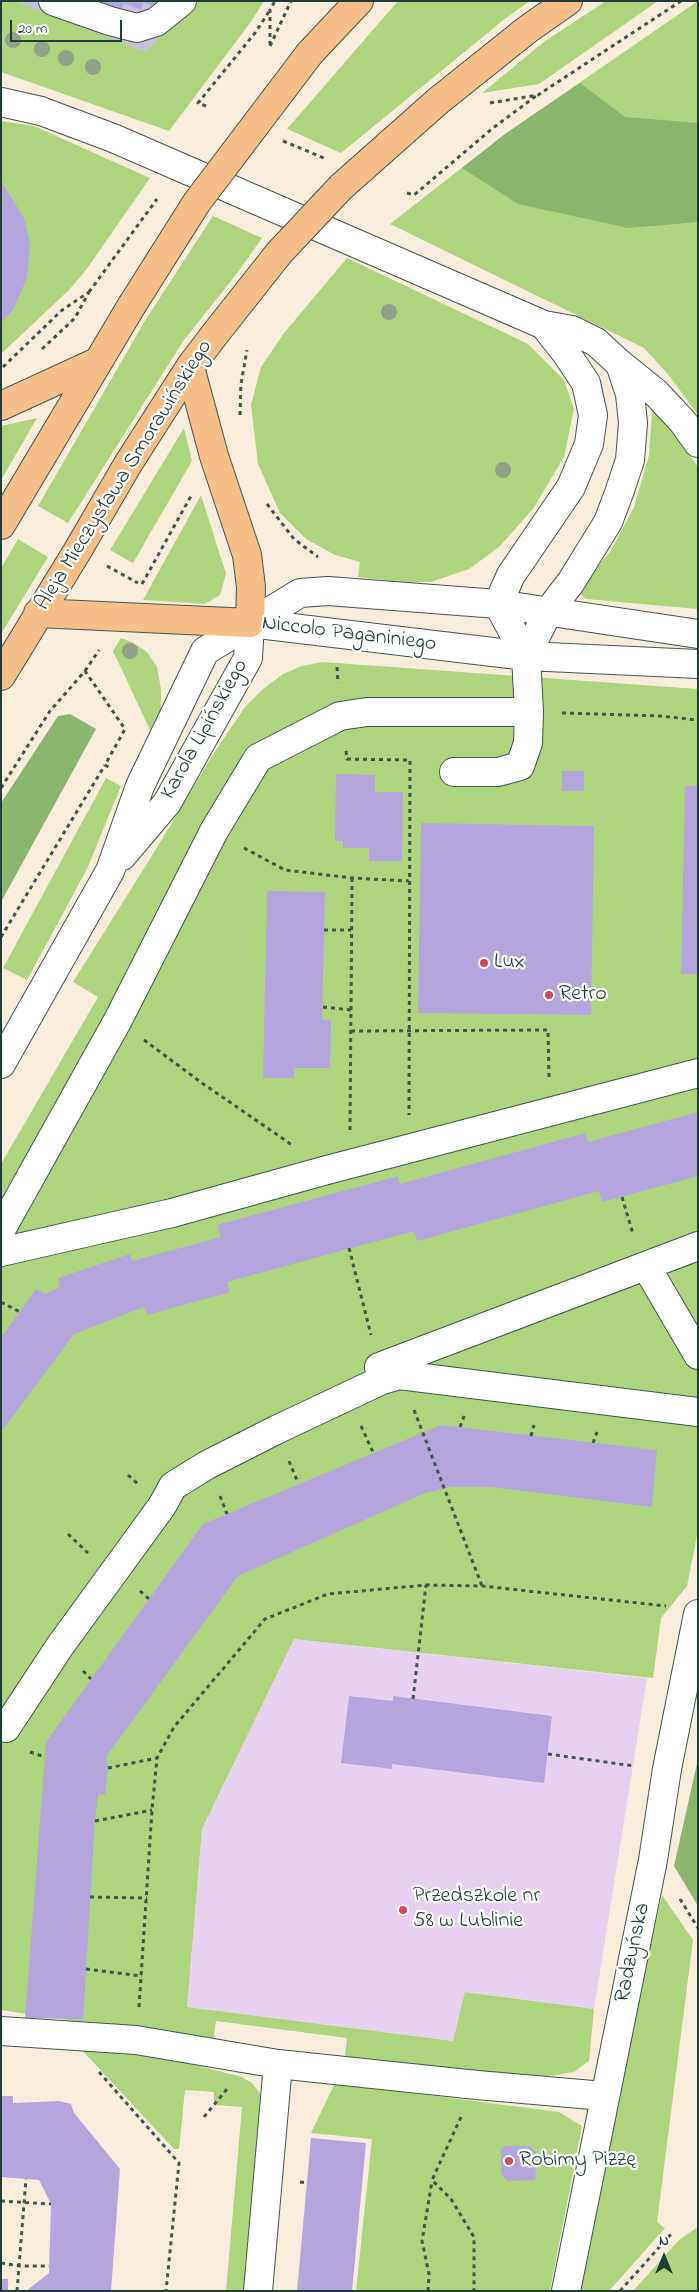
<!DOCTYPE html>
<html>
<head>
<meta charset="utf-8">
<style>
	body { margin:0 }
	#map { position:relative; width:699px; height:2292px; overflow:hidden; background:#f8eddd; font-family:"Indie Flower",sans-serif }
	canvas { display:block }
	.frame { position:absolute; inset:0; border:2px solid #1f3d34; pointer-events:none }
	.north { position:absolute; left:639px; top:2232px; width:50px; height:50px; -webkit-text-stroke:4px #fff; paint-order:stroke; rotate:0deg; font-size:14px; font-weight:700; line-height:20px; text-align:center; color:#1f3d34 }
	.north::after { content:''; display:block; margin:auto; width:18px; height:22px; background:#1f3d34; clip-path:polygon(50% 0,100% 100%,50% 72%,0 100%) }
	.scale { position:absolute; left:10px; top:20px; width:112px; height:22px; box-sizing:border-box; border:2px solid #1f3d34; border-top:0; padding-left:6px; font-size:15px; line-height:18px; white-space:nowrap; color:#1f3d34; -webkit-text-stroke:4px #fff; paint-order:stroke }
</style>
</head>
<body>
<div id="map">
<canvas width="699" height="2292"></canvas>
<div class="frame"></div>
<div class="north">N</div>
<div class="scale">20 m</div>
</div>
<script>
const ctx = document.querySelector('canvas').getContext('2d');
ctx.lineJoin = 'round';
function paint(path, color) { ctx.fillStyle = color; ctx.fill(path, 'evenodd'); }
const toPath = rows => new Path2D(rows.map(r => 'M' + r).join(''));
function stroke(path, color, width, dash) { ctx.strokeStyle = color; ctx.lineWidth = width; ctx.lineCap = dash ? 'butt' : 'round'; ctx.setLineDash(dash || []); ctx.stroke(path); }
function label(font, color, halo, rows, align = 'center') {
  ctx.font = font + ' "Indie Flower",sans-serif'; ctx.lineWidth = 4.5; ctx.setLineDash([]); ctx.textBaseline = 'middle'; ctx.strokeStyle = halo; ctx.fillStyle = color; for (const [text, x, y, turn = 0] of rows) {
    ctx.save(); ctx.translate(x, y); ctx.rotate((+turn || 0) * Math.PI / 180); ctx.textAlign = isNaN(turn) ? turn : align; if (halo) ctx.strokeText(text, 0, 0); ctx.fillText(text, 0, 0); ctx.restore();
  }
}
paint(toPath([
	[294,1639,647,1678,594,2009,466,1992,453,2041,187,2007,202,1829]
]), '#e6d2f0');
paint(toPath([
	[16,1,197,1,145,53]
]), '#c8bfd8');
paint(toPath([
	[1,1,16,1,145,52,197,1,264,1,250,23,169,131,1,72],
	[398,1,530,1,506,18,341,153,287,129],
	[606,1,658,1,539,84,482,93,545,41],
	[698,1,698,415,667,373,644,348,390,224,505,134],
	[1,121,34,126,150,178,86,270,69,290,1,354],
	[213,216,262,238,238,272,184,340,68,523,38,506,146,319],
	[347,258,528,344,564,380,574,409,564,457,533,509,499,547,469,569,431,582,400,582,358,577,360,562,335,555,306,539,280,513,258,464,251,405,261,367,284,333],
	[653,402,698,467,698,609,586,599,581,595,580,589,583,584,610,552,634,507,649,455],
	[37,418,1,480,1,426],
	[184,428,192,461,133,563,110,550],
	[201,495,226,574,220,595,205,604,143,600],
	[18,539,48,557,1,634,1,568],
	[121,638,132,642,147,652,157,667,161,689,161,708,150,730,113,651],
	[322,662,698,689,698,1530,687,1586,661,1618,653,1678,294,1639,202,1829,187,2007,453,2041,465,1992,594,2009,589,2061,574,2072,537,2078,345,2059,347,2038,216,2021,213,2042,1,2010,1,1164,98,997,73,982,153,854,212,756,245,707,263,689,283,674,302,666],
	[106,778,121,786,87,869,27,980,3,968],
	[662,1895,693,1940,657,2222,665,2228,609,2291,581,2291,638,2001],
	[80,2048,136,2052,199,2066,242,2077,252,2083,259,2092,263,2100,246,2291,226,2291,242,2107,214,2105,214,2092,185,2090,179,2149,174,2149],
	[335,2083,559,2112,582,2126,550,2291,356,2291,372,2139,311,2133],
	[698,2227,698,2291,633,2291,680,2239]
]), '#afd47e');
paint(toPath([
	[580,83,625,117,698,123,698,222,628,228,518,204,462,168,505,134],
	[70,714,96,729,1,902,1,803,58,716],
	[698,1759,698,1906,674,1866]
]), '#8bb66d');
paint(toPath([
	[96,1,162,1,160,9,143,2,141,10,124,3,121,11],
	[1,181,24,218,30,243,27,278,13,310,1,323],
	[562,771,584,771,584,791,562,791],
	[336,774,375,775,375,792,403,792,402,861,369,861,369,848,343,848,343,841,335,841],
	[685,786,698,786,698,974,681,974],
	[421,823,594,826,591,1015,418,1013],
	[267,891,325,892,322,1020,331,1020,330,1068,294,1068,294,1078,263,1078],
	[698,1112,698,1176,602,1202,599,1191,417,1241,414,1231,227,1282,230,1292,147,1315,144,1307,74,1334,1,1432,1,1338,36,1289,45,1294,60,1287,58,1278,130,1254,132,1261,221,1237,217,1225,398,1176,400,1184,585,1133,588,1142],
	[441,1425,657,1450,652,1507,491,1487,449,1487,423,1494,238,1576,106,1757,108,1768,105,1795,98,1794,95,1821,83,2019,25,2018,46,1742,203,1524],
	[349,1696,393,1701,393,1696,552,1716,544,1783,392,1764,392,1769,341,1763],
	[1,2096,13,2096,13,2103,59,2101,71,2104,74,2113,120,2169,111,2291,26,2291,49,2273,51,2204,39,2180,1,2177],
	[311,2138,366,2143,352,2291,297,2291],
	[504,2146,530,2146,537,2154,535,2180,507,2181,501,2173,501,2149],
	[1,2279,8,2279,8,2291,1,2291]
]), '#b4a6dc');
const minor = toPath([
	[53,1,110,21,137,28,156,22,182,1],
	[1,102,41,111,113,138,544,325,572,330,596,342,620,364,630,394,633,423,630,460,619,493,608,522,571,582,548,612,526,656],
	[620,364,656,393,683,422,698,443],
	[250,623,526,656,698,664],
	[454,772,498,772,520,766,528,743,529,712,526,656,498,604,511,575,571,487,589,444,593,415,586,383,566,353,544,325],
	[122,856,167,803,248,658,250,623],
	[1,1064,110,871,140,786,205,651,300,593,328,591,498,604,698,634],
	[1,1230,118,1020,214,831,258,758,340,716,367,712,529,712],
	[1,1252,172,1213,327,1170,698,1073],
	[646,1266,698,1355],
	[381,1374,379,1367,698,1246],
	[1,1725,6,1728,60,1646,162,1506,173,1486,207,1465,276,1430,382,1380,399,1375,698,1412],
	[1,2031,136,2040,278,2064,258,2291],
	[278,2064,477,2085,604,2096],
	[566,2291,653,1860,667,1769,698,1614]
]);
const major = toPath([
	[310,53,359,1],
	[438,101,528,29,568,1],
	[1,406,97,362],
	[1,525,132,305],
	[38,613,250,623,251,587,247,555,214,456,190,367],
	[1,676,78,550,128,464,190,367,215,334]
]);
stroke(minor, '#40574d', 30);
stroke(major, '#40574d', 30);
stroke(toPath([
	[270,45,270,10,275,1],
	[270,46,291,1],
	[490,103,538,95,681,1],
	[206,106,198,103,255,33,270,10],
	[283,141,324,158],
	[407,193,414,195,493,128,536,96],
	[42,349,75,318,89,292],
	[3,367,61,311,89,292],
	[240,415,241,384,247,350],
	[267,504,294,539,318,557],
	[107,566,138,583],
	[142,584,191,496],
	[337,667,338,683],
	[85,671,99,650],
	[562,713,660,716,698,720],
	[346,751,347,759,410,760,409,1115],
	[1,788,50,711,85,671,125,729,105,765,112,769],
	[244,848,285,870,352,878,409,881],
	[324,930,351,930],
	[1,937,105,765],
	[323,1007,351,1010],
	[351,1031,548,1030,549,1078],
	[144,1040,202,1083,292,1145],
	[350,1130,352,878],
	[622,1197,633,1234],
	[349,1248,371,1335],
	[1,1302,20,1312],
	[414,1410,482,1586],
	[361,1426,373,1452],
	[460,1427,464,1416],
	[531,1436,534,1425],
	[593,1443,597,1432],
	[289,1461,298,1483],
	[128,1475,138,1484],
	[220,1496,227,1514],
	[68,1534,88,1553],
	[140,1591,149,1599],
	[83,1671,91,1679],
	[413,1699,426,1585],
	[30,1752,45,1757],
	[548,1754,634,1766],
	[108,1768,157,1758],
	[95,1821,152,1810],
	[90,1897,147,1898],
	[680,1899,698,1928],
	[86,1969,142,1976],
	[139,2007,152,1810,157,1758,174,1727,265,1619,328,1594,426,1585,482,1586,666,1606],
	[99,2072,179,2163,166,2291],
	[204,2117,227,2089],
	[461,2117,432,2180,451,2199,474,2237,474,2291],
	[300,2182,307,2183],
	[1,2201,51,2204],
	[1,2263,20,2266,49,2266],
	[17,2291,26,2179],
	[428,2291,429,2274,422,2241,432,2181],
	[620,2291,672,2233]
]), '#40574d', 3, [4, 4]);
stroke(minor, '#fff', 28);
stroke(major, '#f7be88', 28);
const majorBridge = toPath([
	[132,305,197,202,310,53],
	[215,334,279,253,341,187,438,101]
]);
stroke(majorBridge, '#40574d', 30, []);
stroke(toPath([
	[89,292,157,199]
]), '#40574d', 3, [4, 4]);
stroke(majorBridge, '#f7be88', 28);
ctx.fillStyle = '#94a18a';
for (const [x, y] of [
	[13,40],
	[42,49],
	[66,58],
	[93,67],
	[389,312],
	[503,470],
	[130,651]
]) { ctx.beginPath(); ctx.arc(x, y, 8, 0, 2 * Math.PI); ctx.fill(); }
for (const [x, y, r, color] of [
	[484,963,5,"#d1495b"],
	[549,995,5,"#d1495b"],
	[403,1910,5,"#d1495b"],
	[509,2161,5,"#d1495b"]
]) { const dot = new Path2D(); dot.arc(x, y, r, 0, 2 * Math.PI); ctx.fillStyle = color; ctx.fill(dot); stroke(dot, '#fff', 2); }
label('22px', '#1f3d34', '#fff', [
	["Aleja Mieczysława Smorawińskiego",125,476,-58],
	["Niccolo Paganiniego",349,635,7],
	["Karola Lipińskiego",206,730,-61],
	["Radzyńska",634,1953,-78]
]);
label('22px', '#1f3d34', '#fff', [
	["Lux",494,963],
	["Retro",559,995],
	["Przedszkole nr",413,1897],
	["58 w Lublinie",413,1922],
	["Robimy Pizzę",519,2161]
], 'left');
</script>
</body>
</html>
